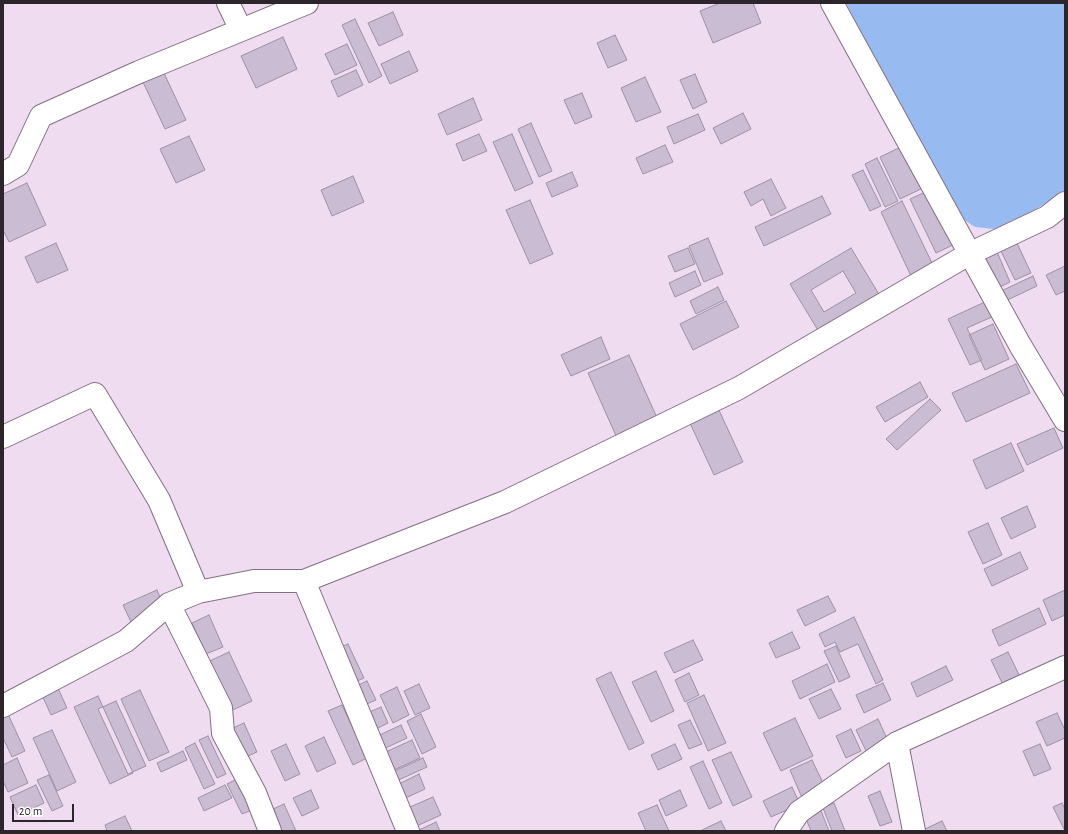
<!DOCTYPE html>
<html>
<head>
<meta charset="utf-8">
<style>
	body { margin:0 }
	#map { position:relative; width:1068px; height:834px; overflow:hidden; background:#f0dcf0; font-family:"Alegreya Sans",sans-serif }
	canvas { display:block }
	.frame { position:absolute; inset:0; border:4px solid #2c252c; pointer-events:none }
	.scale { position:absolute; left:12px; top:804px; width:62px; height:18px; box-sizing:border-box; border:2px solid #2c252c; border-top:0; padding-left:5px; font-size:12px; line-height:14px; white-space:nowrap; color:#2c252c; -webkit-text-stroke:3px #fff; paint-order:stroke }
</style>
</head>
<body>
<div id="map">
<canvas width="1068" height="834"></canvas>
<div class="frame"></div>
<div class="scale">20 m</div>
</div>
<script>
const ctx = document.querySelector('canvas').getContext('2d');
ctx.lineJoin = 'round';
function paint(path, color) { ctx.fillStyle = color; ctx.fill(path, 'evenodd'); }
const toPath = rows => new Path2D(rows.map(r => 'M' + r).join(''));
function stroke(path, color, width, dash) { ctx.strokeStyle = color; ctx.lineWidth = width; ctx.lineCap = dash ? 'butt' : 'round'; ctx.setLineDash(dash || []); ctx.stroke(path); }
paint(toPath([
	[846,3,1065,3,1065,191,1020,219,994,229,975,227,954,213]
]), '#97bbf0');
const building = toPath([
	[720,3,753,3,761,23,713,43,700,11,720,3],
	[393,12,403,35,379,46,368,23,393,12],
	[355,19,382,76,369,83,342,25,355,19],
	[615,35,627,60,608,68,597,43,615,35],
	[283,37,297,69,256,88,241,56,283,37],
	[347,44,357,65,335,75,325,54,347,44],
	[409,51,418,71,390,84,381,64,409,51],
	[356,70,363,85,338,97,331,81,356,70],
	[163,71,186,120,165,129,142,80,163,71],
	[695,74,707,102,693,109,680,80,695,74],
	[645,77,661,112,636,122,621,88,645,77],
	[582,93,592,117,575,124,564,100,582,93],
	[473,98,482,120,447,135,438,114,473,98],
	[743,113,751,129,721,144,713,128,743,113],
	[698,114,705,130,674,144,667,127,698,114],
	[531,123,552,171,539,177,518,129,531,123],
	[479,134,487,151,463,161,456,144,479,134],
	[512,134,533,183,515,191,493,142,512,134],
	[189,136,205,170,176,183,160,149,189,136],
	[665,145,673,162,643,174,636,158,665,145],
	[905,145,925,187,900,199,880,157,905,145],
	[877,158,898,201,885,207,865,164,877,158],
	[863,170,881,206,870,211,852,175,863,170],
	[572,172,578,186,552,197,546,183,572,172],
	[353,176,364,202,332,216,321,190,353,176],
	[771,179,786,208,771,216,763,199,751,206,744,192,771,179],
	[27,183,46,225,9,242,3,230,3,194,27,183],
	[930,190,955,244,936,253,910,199,930,190],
	[822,196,831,214,764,246,755,227,822,196],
	[530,200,553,254,530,264,506,210,530,200],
	[902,201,933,265,911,276,881,212,902,201],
	[708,238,723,274,704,282,689,246,708,238],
	[1016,241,1031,273,1015,280,1000,249,1016,241],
	[56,243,68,270,37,283,25,257,56,243],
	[688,248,695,264,675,272,668,256,688,248],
	[851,248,880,296,819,332,790,284,851,248],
	[843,271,856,293,824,312,811,290,843,271],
	[997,252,1010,282,998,288,984,258,997,252],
	[1065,266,1065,291,1056,295,1046,275,1065,266],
	[695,271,701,285,675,297,669,283,695,271],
	[1033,276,1037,286,1001,303,997,293,1033,276],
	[718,287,724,300,696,314,690,301,718,287],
	[726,301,739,327,693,350,680,324,726,301],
	[987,301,994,316,967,328,982,360,970,365,948,319,987,301],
	[993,324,1009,359,985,370,969,335,993,324],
	[601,337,610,359,571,376,561,355,601,337],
	[629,355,658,420,617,438,588,373,629,355],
	[1016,364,1030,393,966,422,952,393,1016,364],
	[920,382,928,397,885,422,876,407,920,382],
	[930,399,941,410,897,450,886,439,930,399],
	[718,408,743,462,714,475,689,421,718,408],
	[1054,428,1063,448,1027,465,1017,444,1054,428],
	[1011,443,1024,471,986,489,973,460,1011,443],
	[1027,506,1036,527,1011,539,1001,518,1027,506],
	[988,523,1002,555,983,564,968,532,988,523],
	[1020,552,1028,569,992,586,984,569,1020,552],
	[157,590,165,609,132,624,123,605,157,590],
	[1065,590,1065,615,1052,621,1043,600,1065,590],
	[828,596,836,611,805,626,797,610,828,596],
	[1039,608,1046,624,999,646,992,630,1039,608],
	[209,615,223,647,206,654,192,623,209,615],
	[854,617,883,680,876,684,858,644,840,652,835,642,825,647,819,634,854,617],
	[792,632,800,648,776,658,769,643,792,632],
	[693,640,703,660,674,673,664,653,693,640],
	[348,644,364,678,346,686,330,652,348,644],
	[836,646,850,677,839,682,824,651,836,646],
	[229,652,252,701,220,716,197,667,229,652],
	[1008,652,1022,681,1005,689,991,660,1008,652],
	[827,664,835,682,800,699,792,681,827,664],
	[946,666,953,680,917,697,911,683,946,666],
	[656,671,674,711,651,722,632,682,656,671],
	[611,672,644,743,629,750,596,679,611,672],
	[689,673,699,695,685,702,675,680,689,673],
	[367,681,376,700,353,710,345,691,367,681],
	[883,683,891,700,864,713,856,695,883,683],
	[419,684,430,708,415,715,404,691,419,684],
	[57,686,67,708,51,715,41,693,57,686],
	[397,687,409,715,393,723,380,695,397,687],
	[831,689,841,709,819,719,809,699,831,689],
	[140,690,169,752,149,761,121,699,140,690],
	[704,695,726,743,708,751,687,703,704,695],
	[98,696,133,773,110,784,74,707,98,696],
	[116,701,146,766,128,774,98,709,116,701],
	[342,705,367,758,353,765,328,711,342,705],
	[381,707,388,723,366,734,358,717,381,707],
	[7,712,25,751,12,757,3,738,3,714,7,712],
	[1057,713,1065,730,1065,738,1047,746,1036,722,1057,713],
	[421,714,436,747,422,754,407,721,421,714],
	[795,718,813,756,781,771,763,733,795,718],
	[878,719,890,745,868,755,856,730,878,719],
	[690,720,702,744,689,749,678,725,690,720],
	[244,723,257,752,235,762,222,733,244,723],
	[401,725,407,738,377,752,371,739,401,725],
	[851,729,861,751,846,758,836,736,851,729],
	[52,730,76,782,57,791,33,738,52,730],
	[208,736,226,774,217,778,199,740,208,736],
	[324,737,336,763,317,772,305,746,324,737],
	[412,740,420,758,385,774,377,756,412,740],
	[195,743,215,784,204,789,185,748,195,743],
	[286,744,300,774,285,781,271,751,286,744],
	[675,744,682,759,658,770,651,755,675,744],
	[1040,744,1051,769,1034,776,1023,751,1040,744],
	[183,751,187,760,161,772,157,763,183,751],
	[731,752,752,797,733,806,712,760,731,752],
	[17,758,28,783,8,792,3,781,3,765,17,758],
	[423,758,427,767,392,783,388,774,423,758],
	[812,760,826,789,803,800,790,770,812,760],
	[703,761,722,803,709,809,690,767,703,761],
	[419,774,425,789,397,802,391,788,419,774],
	[49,775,63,806,52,811,37,780,49,775],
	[237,779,252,810,242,814,227,784,237,779],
	[36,785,44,803,18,815,10,797,36,785],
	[225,785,232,798,204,811,198,798,225,785],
	[792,787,800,804,771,817,763,801,792,787],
	[311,790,319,808,302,816,293,798,311,790],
	[680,790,687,806,666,816,659,800,680,790],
	[880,791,892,822,880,826,868,796,880,791],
	[433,797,441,815,410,829,401,811,433,797],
	[834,803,845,831,832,831,823,808,834,803],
	[1062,803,1065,809,1065,831,1053,807,1062,803],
	[284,804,296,831,268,831,260,815,284,804],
	[657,805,669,831,646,831,638,813,657,805],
	[820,808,829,831,811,831,804,814,820,808],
	[125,816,132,831,107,831,105,825,125,816],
	[721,821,726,831,703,831,702,830,721,821],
	[942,821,947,831,926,831,925,829,942,821],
	[436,822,440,831,417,831,436,822]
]);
paint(building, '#cabcd3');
stroke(building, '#9d90a6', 1);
const minor = toPath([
	[228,3,241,30],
	[832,3,1020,345,1065,420],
	[3,174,18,165,41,116,139,72,307,3],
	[3,437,95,394,159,500,198,592],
	[304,581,408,831],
	[169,604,221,708,223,733,255,793,270,831],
	[3,706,126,641,169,604,198,592,254,581,304,581,505,502,739,388,969,254,1047,217,1065,203],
	[897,743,914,831],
	[786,831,799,812,897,743,1065,667]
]);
stroke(minor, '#827082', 24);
stroke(minor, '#fff', 22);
</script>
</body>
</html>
